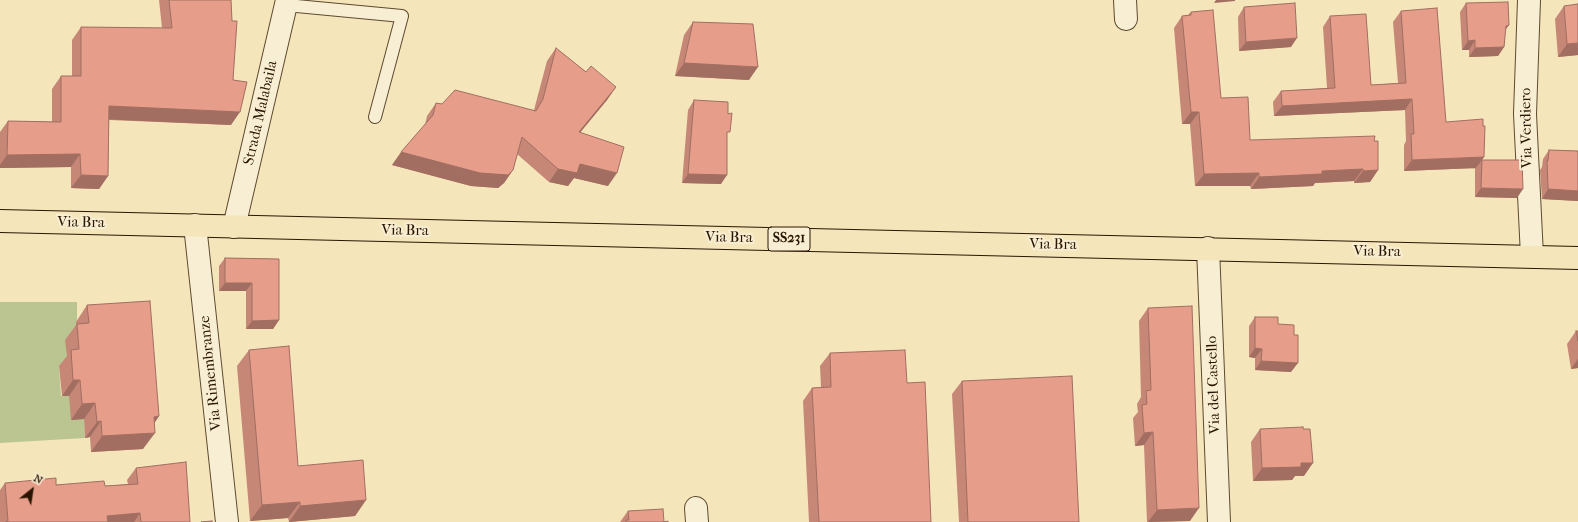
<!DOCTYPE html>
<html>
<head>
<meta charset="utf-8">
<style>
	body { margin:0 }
	#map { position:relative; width:1578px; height:522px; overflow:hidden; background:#f5e5bb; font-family:"IM FELL French Canon",serif }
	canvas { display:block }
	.north { position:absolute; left:12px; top:470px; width:40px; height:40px; -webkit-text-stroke:3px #f8eed3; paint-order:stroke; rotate:30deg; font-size:11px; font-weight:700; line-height:16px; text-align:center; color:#2a1600 }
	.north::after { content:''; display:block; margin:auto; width:14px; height:18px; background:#2a1600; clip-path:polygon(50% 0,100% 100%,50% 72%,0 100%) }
</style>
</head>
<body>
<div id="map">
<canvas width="1578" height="522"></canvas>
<div class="north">N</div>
</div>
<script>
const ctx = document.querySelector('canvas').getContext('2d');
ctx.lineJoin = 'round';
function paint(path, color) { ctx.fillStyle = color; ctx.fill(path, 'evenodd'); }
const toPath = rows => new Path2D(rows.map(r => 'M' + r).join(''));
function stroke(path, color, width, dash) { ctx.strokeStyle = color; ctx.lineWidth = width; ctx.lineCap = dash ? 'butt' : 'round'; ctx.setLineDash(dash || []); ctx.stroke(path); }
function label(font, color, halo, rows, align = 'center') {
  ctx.font = font + ' "IM FELL French Canon",serif'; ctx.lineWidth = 4; ctx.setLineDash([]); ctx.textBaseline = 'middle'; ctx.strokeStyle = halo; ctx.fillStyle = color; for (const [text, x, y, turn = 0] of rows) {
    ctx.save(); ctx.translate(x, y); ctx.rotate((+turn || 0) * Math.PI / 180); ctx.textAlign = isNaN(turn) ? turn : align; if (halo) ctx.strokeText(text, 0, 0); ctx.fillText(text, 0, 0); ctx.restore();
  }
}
paint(toPath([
	[0,302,77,302,77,339,67,365,59,366,61,396,69,396,84,419,85,438,0,443]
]), '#bbc591');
const service = toPath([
	[286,5,402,16,375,117]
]);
const minor = toPath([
	[1125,0,1126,19],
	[1529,0,1525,114,1532,256],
	[195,225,227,522],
	[234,227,287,0],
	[1208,248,1219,522],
	[696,508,697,522]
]);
const primary = toPath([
	[0,221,1578,258]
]);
stroke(service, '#5d4a2f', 14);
stroke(minor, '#5d4a2f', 24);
stroke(primary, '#2a1600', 24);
stroke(service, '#f8eed3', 12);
stroke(minor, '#f8eed3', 22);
stroke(primary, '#f5e5bb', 22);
paint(toPath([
	[159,0,231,0,233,80,231,125,109,120,108,176,99,189,71,188,71,167,0,168,0,132,8,121,52,122,52,89,61,76,72,76,72,40,81,27,162,28],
	[1466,3,1509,25,1505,30,1504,47,1498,56,1469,57,1469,50,1462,50,1460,12],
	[1564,6,1578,55,1558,57,1555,19],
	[1244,7,1291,47,1239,51,1238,17],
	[1401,11,1446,122,1484,157,1476,168,1404,171,1404,145,1406,141,1405,110,1274,116,1273,102,1281,91,1327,88,1323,27,1330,16,1371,85,1398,83,1393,22],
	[1191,12,1221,98,1250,140,1374,141,1378,170,1370,182,1354,183,1354,181,1315,183,1313,186,1251,189,1250,186,1195,186,1190,124,1182,124,1174,28,1182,16,1188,15],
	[693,22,749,80,675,76,684,35],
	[556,48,586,72,616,87,607,100,580,132,608,186,574,178,568,186,549,182,517,154,513,170,504,183,498,188,471,186,392,165,425,125,427,116,436,103,442,104,534,110,547,61],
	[694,100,727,137,721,184,682,183,688,110],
	[1549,150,1578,151,1578,201,1542,199,1540,170,1542,167,1543,159],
	[1482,160,1517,198,1475,197,1475,169],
	[225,258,279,259,279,320,273,329,246,329,246,291,219,291,219,266],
	[87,305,159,416,154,423,143,449,91,452,90,437,85,438,84,419,71,420,69,396,62,396,59,366,67,356,65,340,76,325,76,322],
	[1148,308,1190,521,1147,522,1144,445,1135,446,1133,418,1138,412,1137,404,1141,397,1139,321],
	[1255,317,1278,324,1294,335,1291,372,1255,370,1255,358,1249,357,1249,326],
	[1576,331,1578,331,1578,368,1571,369,1567,344],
	[249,350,298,466,366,500,355,516,289,522,288,518,250,521,237,366],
	[830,353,907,383,931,522,809,522,803,401,812,388,821,387,820,366],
	[962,381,1079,522,959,522,952,394],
	[1260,429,1304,476,1295,476,1292,480,1253,481,1251,442],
	[136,468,190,522,0,522,0,490,5,483,105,486,128,484,127,480],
	[628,511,664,522,668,522,620,522]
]), '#c68777');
paint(toPath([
	[1216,0,1235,0,1235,1,1214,3],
	[1509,25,1502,34,1506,26],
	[1297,38,1291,47,1239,51,1246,42],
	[1475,40,1469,50,1462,50,1468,41],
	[1578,43,1578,55,1558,57,1567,44],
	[1504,47,1498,56,1469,57,1475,48],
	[684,63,758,67,749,80,675,76],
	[616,87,607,100,570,145,579,132],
	[1412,99,1405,110,1274,116,1282,106],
	[109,106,240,112,231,125,100,119],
	[1191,112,1199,112,1190,124,1182,124],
	[401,152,513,170,504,183,498,188,471,186,392,165],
	[80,154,71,167,0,168,0,165,7,155],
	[1484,157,1476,168,1404,171,1412,160],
	[580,164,617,173,608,186,574,178,568,186,549,182,558,169],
	[1363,169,1354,181,1315,183,1313,186,1251,189,1259,177,1322,171],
	[1378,170,1370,182,1354,183,1363,171],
	[1259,173,1250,186,1195,186,1204,174],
	[688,174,727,175,721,184,682,183],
	[81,175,108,176,99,189,71,188],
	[1481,188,1523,189,1517,198,1475,197],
	[1548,189,1578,191,1578,201,1542,199],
	[225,283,252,283,246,291,219,291],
	[279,320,273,329,246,329,252,321],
	[1255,348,1262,349,1255,358,1249,357],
	[1578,359,1578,368,1571,369],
	[1261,361,1298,363,1291,372,1255,370],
	[73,380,80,380,69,396,62,396],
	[95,403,84,419,71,420,82,404],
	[159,416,148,433,154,417],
	[101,421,90,437,85,438,97,422],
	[1153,432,1144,445,1135,446,1144,433],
	[155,433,143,449,91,452,102,436],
	[1301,463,1313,463,1304,476,1295,476,1292,480,1253,481,1262,468],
	[366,500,355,516,289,522,300,506],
	[300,502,288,518,250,521,262,505],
	[1199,508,1190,521,1148,522,1157,510],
	[140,513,134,522,103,522,107,516]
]), '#a16e61');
const building = toPath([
	[169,0,231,0,232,21,237,21,233,80,247,82,240,112,109,106,108,176,81,175,80,154,7,155,8,121,61,122,61,76,81,76,81,27,172,28,169,0],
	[1508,2,1509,25,1506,26,1504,47,1475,48,1475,40,1468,41,1466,3,1508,2],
	[1295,3,1297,38,1246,42,1244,7,1295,3],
	[1578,4,1578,43,1567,44,1564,6,1578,4],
	[1437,8,1446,122,1483,119,1483,126,1485,126,1484,157,1412,160,1411,134,1414,134,1412,99,1282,106,1281,91,1335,88,1330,16,1366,14,1371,85,1406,83,1401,11,1437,8],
	[1213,10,1221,98,1248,97,1250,140,1375,136,1374,141,1378,141,1378,170,1363,171,1363,169,1322,171,1322,174,1259,177,1259,173,1204,174,1199,112,1191,112,1182,16,1191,15,1191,12,1213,10],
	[693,22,753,24,758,67,684,63,693,22],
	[556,48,586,72,591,66,616,87,579,132,624,147,617,173,580,164,577,173,558,169,522,137,513,170,508,175,480,173,401,152,433,115,436,103,442,104,455,90,536,111,543,99,556,48],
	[694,100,728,102,728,114,732,113,730,132,727,132,727,175,688,174,694,100],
	[1549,150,1578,151,1578,191,1548,189,1547,161,1548,161,1549,150],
	[1482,160,1522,160,1523,189,1481,188,1482,160],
	[225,258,279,259,279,320,252,321,252,283,225,283,225,258],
	[150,301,159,416,154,417,155,433,102,436,101,421,97,422,95,403,82,404,80,380,73,380,71,350,79,349,77,324,89,323,87,305,150,301],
	[1192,306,1199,508,1157,510,1153,432,1144,433,1142,405,1147,404,1146,391,1151,390,1148,308,1192,306],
	[1255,317,1278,317,1278,324,1294,325,1294,335,1298,335,1298,363,1261,361,1262,349,1255,348,1255,317],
	[1576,331,1578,331,1578,341,1576,331],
	[289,346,298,466,363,460,366,500,300,506,300,502,262,505,249,350,289,346],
	[905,350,907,383,925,382,931,522,819,522,812,388,831,387,830,353,905,350],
	[1072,376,1079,522,968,522,962,381,1072,376],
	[1303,427,1303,429,1310,429,1313,463,1301,463,1301,467,1262,468,1260,429,1303,427],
	[186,462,190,522,141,522,140,513,107,516,108,522,5,522,8,521,5,483,56,478,56,485,104,481,105,486,138,484,136,468,186,462],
	[663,509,664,522,668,521,668,522,626,522,626,520,629,520,628,511,663,509],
	[212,521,212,522,201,522,212,521]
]);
paint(building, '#e69d8a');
stroke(building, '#a16e61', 1);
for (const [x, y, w] of [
	[789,239,42]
]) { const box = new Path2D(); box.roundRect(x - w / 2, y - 12, w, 24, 3); ctx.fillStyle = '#f8eed3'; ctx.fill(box); stroke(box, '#2a1600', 1); }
label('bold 14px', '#2a1600', null, [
	["SS231",789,239]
]);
label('15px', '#2a1600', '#f8eed3', [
	["Strada Malabaila",261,113,-77],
	["Via Verdiero",1527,128,-91],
	["Via Bra",81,223,1],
	["Via Bra",405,231,1],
	["Via Bra",729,238,1],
	["Via Bra",1053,245,1],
	["Via Bra",1377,252,1],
	["Via Rimembranze",211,373,-96],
	["Via del Castello",1214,385,-92]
]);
</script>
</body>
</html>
